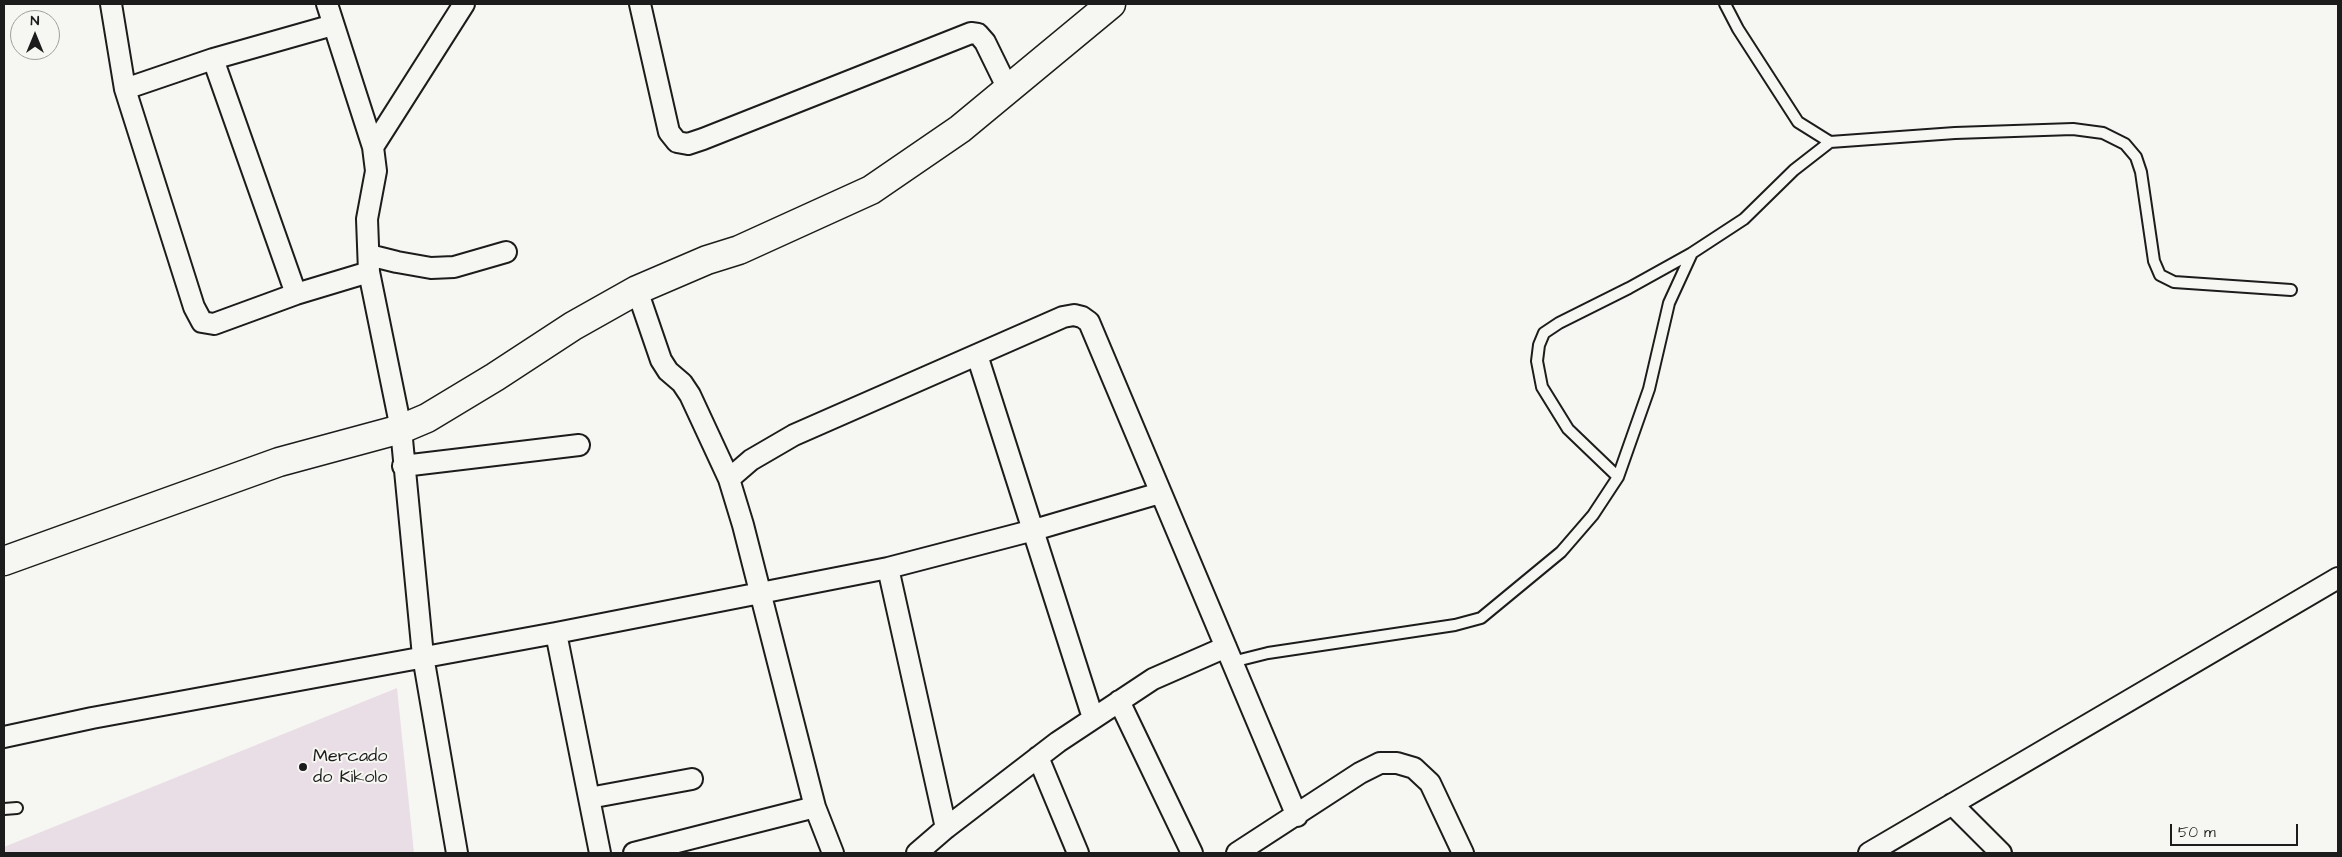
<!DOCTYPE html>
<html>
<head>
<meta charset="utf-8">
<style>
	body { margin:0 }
	#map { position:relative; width:2342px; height:857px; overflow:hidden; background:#f6f6f2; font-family:"Architects Daughter",sans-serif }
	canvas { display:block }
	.frame { position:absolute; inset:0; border:5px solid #1c1c1c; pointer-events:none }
	.north { position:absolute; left:10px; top:10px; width:50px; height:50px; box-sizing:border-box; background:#f6f6f2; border:1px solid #9f9f9c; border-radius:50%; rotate:0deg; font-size:14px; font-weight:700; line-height:20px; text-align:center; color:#1c1c1c }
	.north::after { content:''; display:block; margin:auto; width:18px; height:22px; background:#1c1c1c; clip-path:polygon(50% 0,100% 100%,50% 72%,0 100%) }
	.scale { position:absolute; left:2170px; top:824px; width:128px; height:22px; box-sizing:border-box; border:2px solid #1c1c1c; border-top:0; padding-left:6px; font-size:15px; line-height:18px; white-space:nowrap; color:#1c1c1c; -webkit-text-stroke:4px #f6f6f2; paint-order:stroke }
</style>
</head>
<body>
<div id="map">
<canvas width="2342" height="857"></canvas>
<div class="frame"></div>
<div class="north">N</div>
<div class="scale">50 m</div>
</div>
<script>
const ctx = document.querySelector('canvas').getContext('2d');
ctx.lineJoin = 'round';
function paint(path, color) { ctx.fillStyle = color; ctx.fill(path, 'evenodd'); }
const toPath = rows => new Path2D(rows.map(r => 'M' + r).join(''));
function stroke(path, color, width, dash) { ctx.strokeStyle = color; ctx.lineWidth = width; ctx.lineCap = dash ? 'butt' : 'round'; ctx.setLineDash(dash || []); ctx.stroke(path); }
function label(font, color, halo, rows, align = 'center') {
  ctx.font = font + ' "Architects Daughter",sans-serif'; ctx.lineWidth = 4; ctx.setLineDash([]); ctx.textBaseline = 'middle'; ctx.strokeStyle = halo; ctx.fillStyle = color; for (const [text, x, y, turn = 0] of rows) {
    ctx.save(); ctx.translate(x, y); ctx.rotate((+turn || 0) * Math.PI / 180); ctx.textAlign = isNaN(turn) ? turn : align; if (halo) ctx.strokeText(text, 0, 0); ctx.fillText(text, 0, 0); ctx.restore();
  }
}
paint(toPath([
	[397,688,414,853,4,853,4,847]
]), '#eadee6');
const lane = toPath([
	[1830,142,1955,133,2073,129,2103,133,2125,144,2136,157,2141,172,2154,261,2160,275,2174,282,2291,290],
	[1618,477,1568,429,1542,387,1537,361,1539,345,1544,333,1559,323,1629,288,1692,253],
	[1232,662,1268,653,1455,625,1481,618,1561,552,1593,515,1618,477,1649,389,1669,303,1692,253,1744,219,1794,170,1830,142,1798,122,1738,29,1725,4],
	[4,809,17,808]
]);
const street = toPath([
	[111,4,125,89,194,307,202,322,214,324,296,294,369,272],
	[327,4,373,147,376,171,367,219,369,272,401,429,423,656,457,853],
	[640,4,669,132,677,142,688,144,703,139,971,33,978,34,985,42,1008,89],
	[213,59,296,294],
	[125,89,213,59,333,25],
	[373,147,464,4],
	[369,255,397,262,431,268,454,267,506,252],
	[637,290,661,360,668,371,682,383,690,395,729,479],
	[977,355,1093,718],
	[403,466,579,445],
	[888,568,946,828],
	[556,633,600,853],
	[1119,701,1192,853],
	[4,737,92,718,556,633,888,568,1034,530,1160,493],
	[1038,757,1078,853],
	[589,798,692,779],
	[1952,804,2001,853],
	[634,853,815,807],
	[833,853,815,807,743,525,729,479,751,460,794,435,1063,317,1074,315,1082,317,1089,322,1297,816],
	[917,853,946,828,1058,742,1153,679,1226,647],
	[1237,853,1360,773,1380,763,1397,763,1414,768,1430,783,1463,853],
	[1869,853,2338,578]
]);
const secondary = toPath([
	[4,561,279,462,401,429,427,418,495,377,573,326,637,290,707,260,739,250,871,190,960,129,1111,4]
]);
stroke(lane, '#1c1c1c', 14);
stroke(street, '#1c1c1c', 24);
stroke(secondary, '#1c1c1c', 31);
stroke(lane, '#f6f6f2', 10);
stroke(street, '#f6f6f2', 20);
stroke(secondary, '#f6f6f2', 28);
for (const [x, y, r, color] of [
	[303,767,5,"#1c1c1c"]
]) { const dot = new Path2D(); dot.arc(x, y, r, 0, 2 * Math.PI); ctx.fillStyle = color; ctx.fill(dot); stroke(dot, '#f6f6f2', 2); }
label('18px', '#1c1c1c', '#f6f6f2', [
	["Mercado",313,757],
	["do Kikolo",313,778]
], 'left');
</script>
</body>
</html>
